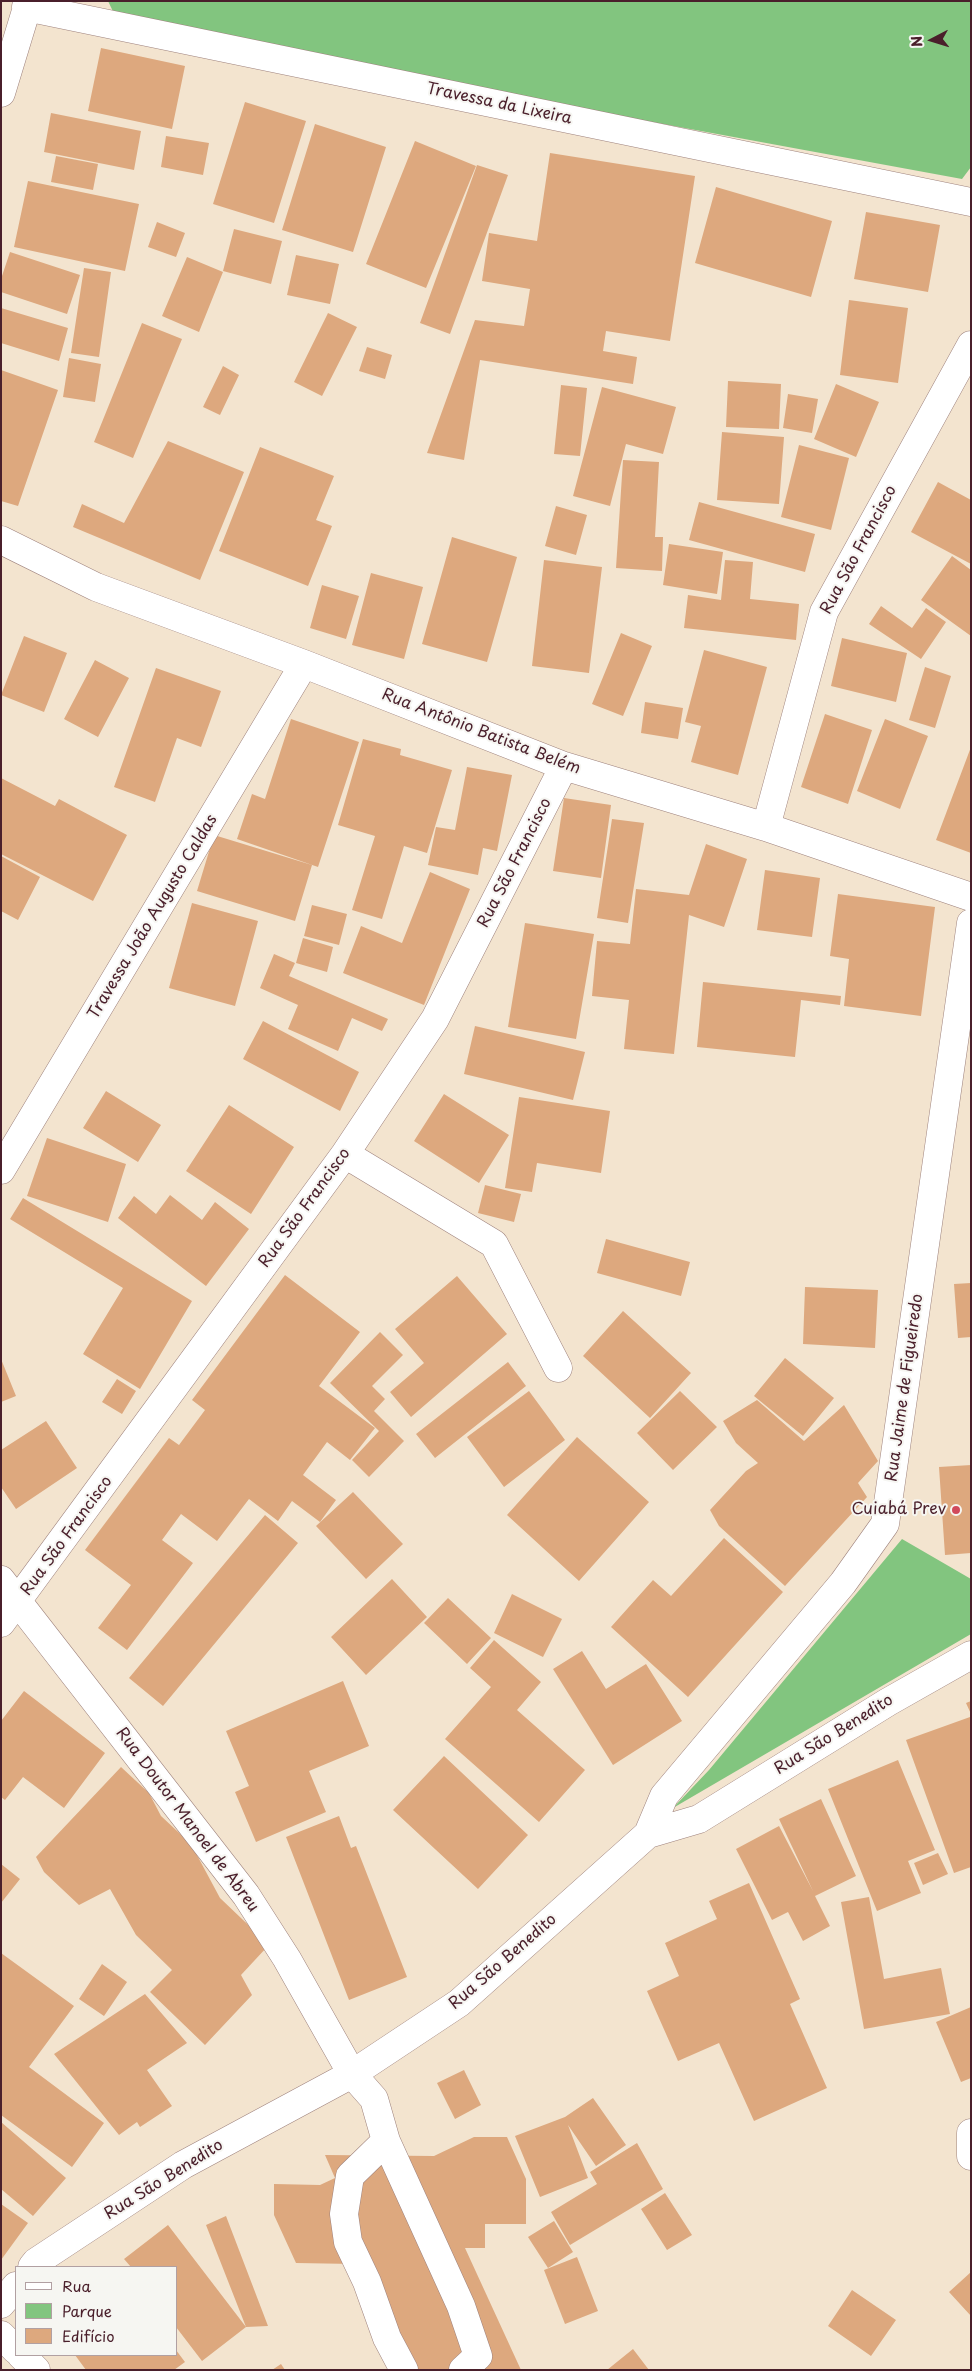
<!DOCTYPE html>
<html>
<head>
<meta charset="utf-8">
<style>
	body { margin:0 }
	#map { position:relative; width:972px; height:2371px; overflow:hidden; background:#f3e4cf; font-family:"Playpen Sans",sans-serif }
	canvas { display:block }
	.frame { position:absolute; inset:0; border:2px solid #4a1f2b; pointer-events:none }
	.legend { position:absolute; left:15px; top:2266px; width:162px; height:90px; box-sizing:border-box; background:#f6f6f2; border:1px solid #b1a0a2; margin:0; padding:6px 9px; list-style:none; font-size:15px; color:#4a1f2b }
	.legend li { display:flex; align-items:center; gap:10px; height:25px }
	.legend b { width:25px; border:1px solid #b1a0a2 }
	.north { position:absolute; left:907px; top:15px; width:50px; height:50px; -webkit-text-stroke:4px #f6f6f2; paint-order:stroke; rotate:265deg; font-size:14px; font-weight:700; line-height:20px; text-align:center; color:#4a1f2b }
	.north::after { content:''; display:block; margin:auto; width:18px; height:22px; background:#4a1f2b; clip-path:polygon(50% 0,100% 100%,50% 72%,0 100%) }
</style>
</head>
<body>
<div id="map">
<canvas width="972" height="2371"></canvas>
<div class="frame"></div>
<ul class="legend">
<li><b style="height:6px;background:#fff"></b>Rua</li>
<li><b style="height:14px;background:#82c57f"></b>Parque</li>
<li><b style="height:14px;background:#dda87e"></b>Edifício</li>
</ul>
<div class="north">N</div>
</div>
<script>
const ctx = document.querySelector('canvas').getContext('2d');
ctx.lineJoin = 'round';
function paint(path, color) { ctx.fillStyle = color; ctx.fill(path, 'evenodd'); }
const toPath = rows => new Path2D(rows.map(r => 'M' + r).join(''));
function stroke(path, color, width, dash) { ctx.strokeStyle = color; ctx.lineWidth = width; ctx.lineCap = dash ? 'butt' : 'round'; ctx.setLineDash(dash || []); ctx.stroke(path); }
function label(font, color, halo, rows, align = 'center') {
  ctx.font = font + ' "Playpen Sans",sans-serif'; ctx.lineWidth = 4; ctx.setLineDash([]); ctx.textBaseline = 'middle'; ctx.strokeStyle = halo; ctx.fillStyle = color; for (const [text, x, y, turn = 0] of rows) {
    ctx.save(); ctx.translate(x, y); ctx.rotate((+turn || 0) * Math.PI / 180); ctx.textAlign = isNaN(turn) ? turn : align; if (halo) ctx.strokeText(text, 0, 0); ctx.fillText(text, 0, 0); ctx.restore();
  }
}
paint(toPath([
	[108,1,971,1,971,167,962,179,119,24],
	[902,1539,971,1579,971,1634,673,1808,709,1770]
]), '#82c57f');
paint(toPath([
	[101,48,185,66,172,129,88,111],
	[245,102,306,121,274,223,213,204],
	[51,113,141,131,134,170,44,152],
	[315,124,386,147,353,252,282,230],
	[166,136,209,143,203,175,161,167],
	[415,141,476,166,426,288,366,264],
	[550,153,695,176,670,341,606,331,603,351,637,357,633,384,480,360,464,460,427,453,475,320,524,326,530,289,482,281,489,233,537,241],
	[56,156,98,164,93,190,51,182],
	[477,165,508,175,450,334,420,323],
	[28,181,139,204,125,271,14,247],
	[716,187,832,221,811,297,695,263],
	[866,212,940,225,928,292,854,279],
	[157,222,185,233,176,257,148,247],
	[234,229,282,241,271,284,223,271],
	[10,252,80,275,67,314,1,292,1,279],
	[296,255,339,264,330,304,287,295],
	[187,257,223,272,199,332,162,316],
	[84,268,111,272,99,357,71,353],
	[849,300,908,308,898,383,840,375],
	[1,308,68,328,59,361,1,343],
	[328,313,357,327,322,396,294,382],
	[142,323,182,339,133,458,94,442],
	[367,347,392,355,385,379,359,371],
	[69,358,101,364,95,402,63,397],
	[223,366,239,375,220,415,203,407],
	[1,370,58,390,18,506,1,501],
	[728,381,781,384,779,429,726,427],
	[836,384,879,402,856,457,814,439],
	[561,385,587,388,580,456,554,454],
	[602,387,676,407,663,454,626,444,610,506,573,496],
	[788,394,818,399,812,433,783,428],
	[722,432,784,437,779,504,717,500],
	[168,441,244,472,200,580,73,527,82,504,124,523],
	[799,445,849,458,831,530,781,517],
	[260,447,334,476,316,520,332,526,308,586,219,551],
	[623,460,659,462,655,537,663,537,662,571,616,568],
	[938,482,971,500,971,564,911,532],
	[699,502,815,534,805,572,689,540],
	[556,506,587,515,576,555,545,546],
	[452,537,517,557,487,662,422,644],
	[669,544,723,552,717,594,663,585],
	[952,556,971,570,971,636,921,600],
	[544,560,602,567,589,673,532,666],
	[725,560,753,562,750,599,799,604,796,640,684,628,688,595,721,600],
	[371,573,423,587,404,659,352,645],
	[322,585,359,596,346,639,310,628],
	[881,606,912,628,926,608,946,622,921,659,869,624],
	[621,633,652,646,623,716,592,704],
	[24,636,67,653,44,712,1,695],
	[842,638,907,653,896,702,831,686],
	[704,650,767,667,738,775,691,762,701,726,685,722],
	[95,660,129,678,98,737,64,719],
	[925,667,951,676,935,728,909,720],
	[156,668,221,691,201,747,177,738,155,802,114,787],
	[645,702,683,708,678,739,641,733],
	[825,714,872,730,848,804,801,787],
	[291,719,359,742,318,867,237,839,252,794,265,799],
	[885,719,928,736,900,809,857,791],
	[363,739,401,749,400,755,452,770,427,853,404,846,382,919,352,910,375,836,338,825],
	[971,747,971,853,936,840],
	[467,767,512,775,497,851,483,848,478,875,428,865,436,827,455,830],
	[1,778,55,806,59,799,127,835,93,901,1,854],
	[564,798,611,805,601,878,553,871],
	[612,819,644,823,628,923,597,918],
	[214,835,312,865,295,921,197,891],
	[706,844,747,859,724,927,689,915,674,1054,624,1049,629,1000,592,996,597,941,630,944,636,889,689,895],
	[1,856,40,877,18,920,1,911],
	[765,870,820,878,812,937,757,930],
	[430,872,470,889,424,1005,343,973,361,926,402,943],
	[838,894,935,907,921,1016,844,1006,849,959,830,956],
	[192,903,258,921,235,1006,169,988],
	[312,905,347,914,339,945,304,936],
	[525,923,594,934,576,1039,508,1027],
	[303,938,333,947,327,972,296,963],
	[274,954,295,963,289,976,388,1019,382,1031,352,1018,338,1051,288,1029,298,1005,260,988],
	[703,982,841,996,840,1005,801,1000,795,1057,697,1047],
	[263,1021,359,1072,340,1111,243,1059],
	[475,1026,585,1052,573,1100,464,1074],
	[106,1091,161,1125,138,1162,83,1128],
	[444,1094,509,1135,479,1183,414,1141],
	[519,1097,610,1111,601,1173,537,1163,532,1192,505,1188],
	[229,1105,294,1147,251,1214,186,1171],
	[47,1138,126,1164,108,1222,27,1196],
	[485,1185,521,1194,514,1222,478,1213],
	[170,1195,202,1220,215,1202,249,1229,206,1286,118,1218,134,1196,156,1214],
	[23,1198,192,1301,140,1389,83,1354,123,1288,10,1219],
	[606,1239,690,1262,681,1296,597,1273],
	[285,1275,360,1332,319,1386,375,1428,350,1460,327,1442,303,1475,336,1500,320,1522,292,1501,278,1521,249,1499,217,1541,181,1514,162,1540,193,1563,127,1650,98,1628,131,1585,85,1550,169,1438,179,1445,205,1410,192,1400],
	[457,1276,507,1334,411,1417,390,1392,424,1363,395,1329],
	[971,1283,971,1337,958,1338,954,1284],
	[805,1287,878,1290,875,1348,803,1344],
	[623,1311,691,1373,650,1418,583,1356],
	[380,1332,403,1355,372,1386,385,1399,374,1411,404,1441,369,1477,352,1460,379,1431,330,1383],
	[785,1358,834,1398,803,1436,754,1396],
	[1,1359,16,1396,1,1402],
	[508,1362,526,1386,435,1458,416,1434],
	[117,1379,136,1391,122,1414,102,1402],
	[529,1391,565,1440,504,1487,467,1437],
	[680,1391,717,1427,673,1470,637,1433],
	[757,1400,804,1441,844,1405,878,1461,858,1483,867,1497,785,1586,719,1526,710,1510,746,1471,758,1463,736,1443,723,1421],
	[46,1421,77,1468,16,1509,1,1487,1,1450],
	[577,1437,649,1502,579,1581,507,1515],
	[971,1465,971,1553,945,1555,939,1467],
	[353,1492,403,1544,366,1579,316,1526],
	[265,1515,298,1543,163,1706,129,1678],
	[724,1538,783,1592,688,1697,611,1627,653,1580,671,1596],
	[392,1579,427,1617,366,1675,331,1637],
	[512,1594,562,1619,543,1657,494,1633],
	[448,1598,491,1638,467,1664,424,1623],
	[494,1640,541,1682,517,1710,585,1770,539,1822,445,1739,491,1687,470,1668],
	[582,1651,606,1689,646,1664,682,1721,613,1765,553,1669],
	[343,1681,369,1746,309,1771,326,1812,256,1842,235,1792,249,1786,226,1731],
	[24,1691,105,1753,64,1808,23,1777,5,1800,1,1797,1,1721],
	[971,1701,971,1714,966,1703],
	[970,1717,971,1867,954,1873,906,1740],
	[444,1756,528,1835,478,1889,393,1810],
	[898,1760,935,1850,908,1861,921,1893,877,1911,828,1789],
	[121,1767,149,1793,161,1816,191,1844,220,1898,263,1939,267,1947,241,1975,252,1995,205,2045,150,1992,172,1970,136,1935,110,1889,79,1905,44,1872,36,1857],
	[821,1799,856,1876,815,1896,830,1926,803,1941,788,1912,772,1920,736,1849,779,1826,813,1891,779,1819],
	[339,1816,351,1848,356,1846,407,1977,349,2000,286,1837],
	[938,1853,948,1874,923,1885,914,1863],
	[1,1864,20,1879,1,1903],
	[749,1883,800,1999,790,2004,827,2088,754,2121,719,2043,678,2061,647,1991,679,1976,665,1943,717,1919,709,1901],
	[869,1897,884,1979,941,1968,950,2014,864,2029,841,1902],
	[1,1953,74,2006,29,2067,104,2123,72,2167,1,2115],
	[102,1964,127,1982,104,2016,79,1999],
	[145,1994,187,2043,147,2070,172,2106,140,2127,137,2122,119,2135,54,2054],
	[971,2007,971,2078,961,2082,936,2022],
	[464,2070,481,2105,455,2119,437,2083],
	[593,2098,626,2145,596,2166,568,2125,588,2178,540,2197,515,2136,565,2117],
	[1,2122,66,2178,33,2216,1,2189],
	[474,2137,507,2137,526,2179,526,2224,485,2224,485,2248,465,2248,521,2370,393,2370,354,2264,296,2263,274,2215,274,2184,320,2185,335,2178,325,2155,434,2156],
	[637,2143,663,2189,570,2245,551,2212,597,2184,590,2172],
	[665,2193,692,2235,667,2250,641,2209],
	[1,2204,28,2223,1,2260],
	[226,2216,268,2326,246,2327,206,2225],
	[554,2221,573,2252,548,2268,528,2237],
	[168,2225,246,2327,202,2361,176,2327,176,2267,131,2267,124,2259],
	[577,2257,598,2311,565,2324,544,2270],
	[971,2272,971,2316,949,2292],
	[852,2290,896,2320,871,2356,828,2326],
	[633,2349,649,2370,607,2370],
	[176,2350,185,2362,174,2370,86,2370,75,2355,176,2355],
	[281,2364,285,2370,272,2370]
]), '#dda87e');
const minor = toPath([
	[26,7,971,202],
	[1,93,29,1],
	[1,540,96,587,304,664,564,766,766,827,971,897],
	[766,827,824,612,971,345],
	[345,1154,494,1244,558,1368],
	[1,1170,304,664],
	[1,1580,246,1895,287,1959,352,2074,374,2099,386,2141,461,2306,478,2356,463,2370],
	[1,1623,345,1154,435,1019,564,766],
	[648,1834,664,1796,843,1583,885,1524,971,923],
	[971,2133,971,2156],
	[386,2141,350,2176,344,2214,348,2242,367,2282,387,2338,404,2370],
	[32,2267,36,2262,183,2165,352,2074,459,2003,648,1834,699,1819,888,1702,971,1655],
	[1,2304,16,2286],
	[1,2335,16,2350],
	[21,2355,36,2370]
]);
stroke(minor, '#9e827d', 29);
stroke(minor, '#fff', 28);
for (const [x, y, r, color] of [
	[956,1510,5,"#d1495b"]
]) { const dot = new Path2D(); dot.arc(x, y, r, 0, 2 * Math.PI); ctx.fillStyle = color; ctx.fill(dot); stroke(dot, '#f6f6f2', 2); }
label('16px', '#4a1f2b', '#f6f6f2', [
	["Travessa da Lixeira",499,104,12],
	["Rua São Francisco",859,550,-62],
	["Rua Antônio Batista Belém",481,732,21],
	["Rua São Francisco",515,863,-63],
	["Travessa João Augusto Caldas",153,917,-59],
	["Rua São Francisco",305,1208,-54],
	["Rua Jaime de Figueiredo",905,1388,-82],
	["Rua São Francisco",67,1536,-54],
	["Rua São Benedito",834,1735,-32],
	["Rua Doutor Manoel de Abreu",187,1820,53],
	["Rua São Benedito",503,1962,-41],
	["Rua São Benedito",164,2180,-32]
]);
label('16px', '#4a1f2b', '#f6f6f2', [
	["Cuiabá Prev",946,1510]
], 'right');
</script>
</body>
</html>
